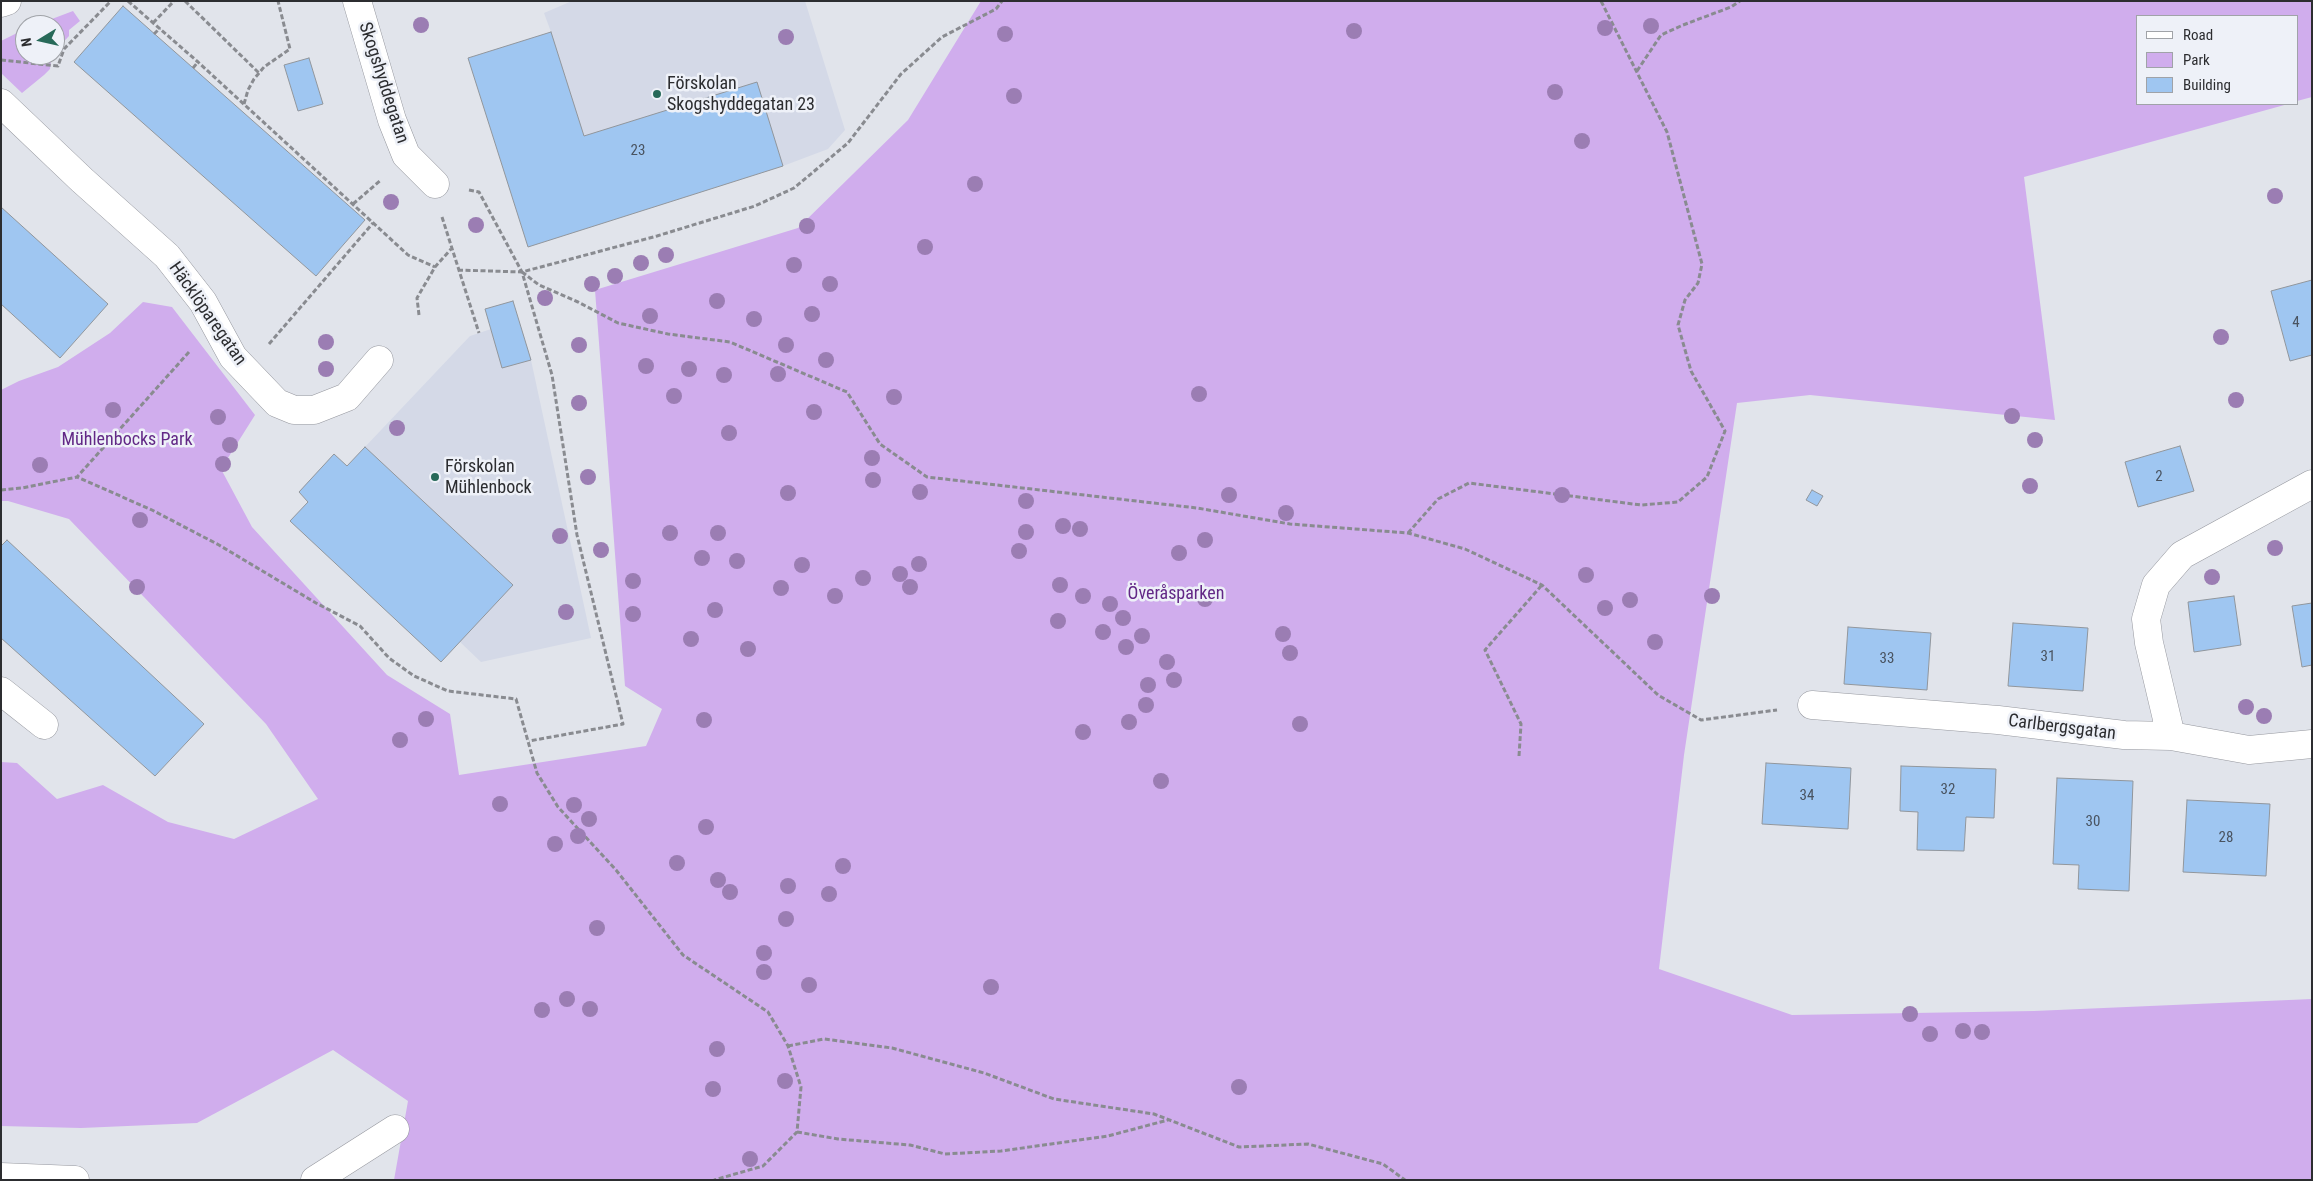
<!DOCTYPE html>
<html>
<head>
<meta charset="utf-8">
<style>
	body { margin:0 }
	#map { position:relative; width:2313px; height:1181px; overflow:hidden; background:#e1e4eb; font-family:"Roboto Condensed",sans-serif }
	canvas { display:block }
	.frame { position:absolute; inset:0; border:2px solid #2c2d30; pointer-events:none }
	.legend { position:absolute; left:2136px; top:15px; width:162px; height:90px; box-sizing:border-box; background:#eef1f8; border:1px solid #a0a3a8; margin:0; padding:6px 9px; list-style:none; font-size:15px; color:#2c2d30 }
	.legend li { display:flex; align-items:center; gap:10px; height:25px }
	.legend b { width:25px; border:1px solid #a0a3a8 }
	.north { position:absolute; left:15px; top:15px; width:50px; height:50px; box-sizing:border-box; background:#eef1f8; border:1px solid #a0a3a8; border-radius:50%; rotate:261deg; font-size:14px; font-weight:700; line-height:20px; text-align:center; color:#2c2d30 }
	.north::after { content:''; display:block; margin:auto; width:18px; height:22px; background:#276959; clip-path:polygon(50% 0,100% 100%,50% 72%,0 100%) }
</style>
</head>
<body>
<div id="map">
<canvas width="2313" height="1181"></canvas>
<div class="frame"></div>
<ul class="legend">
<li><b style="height:6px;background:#fff"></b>Road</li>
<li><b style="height:14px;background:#d0aded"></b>Park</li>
<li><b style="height:14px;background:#9fc6f1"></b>Building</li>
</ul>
<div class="north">N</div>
</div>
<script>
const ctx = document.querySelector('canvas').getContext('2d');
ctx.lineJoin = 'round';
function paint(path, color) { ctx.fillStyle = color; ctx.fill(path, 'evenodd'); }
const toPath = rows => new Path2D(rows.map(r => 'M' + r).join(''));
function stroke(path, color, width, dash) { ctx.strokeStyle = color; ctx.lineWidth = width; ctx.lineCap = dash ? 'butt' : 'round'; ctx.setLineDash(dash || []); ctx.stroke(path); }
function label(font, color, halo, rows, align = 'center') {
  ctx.font = font + ' "Roboto Condensed",sans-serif'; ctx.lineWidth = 5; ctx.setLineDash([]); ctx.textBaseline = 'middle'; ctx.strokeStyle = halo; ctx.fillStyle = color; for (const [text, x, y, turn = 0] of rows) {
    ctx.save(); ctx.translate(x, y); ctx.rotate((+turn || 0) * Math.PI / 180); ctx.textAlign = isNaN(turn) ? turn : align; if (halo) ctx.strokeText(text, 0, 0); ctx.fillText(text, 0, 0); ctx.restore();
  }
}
paint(toPath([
	[572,1,805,1,845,130,828,149,783,166,528,247,468,58,551,32,544,13],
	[513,301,531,360,591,638,481,662,460,642,441,662,290,521,308,502,303,487,334,454,347,466,470,336,491,329,485,309]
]), '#d4d9e7');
paint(toPath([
	[981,1,2312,1,2312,97,2297,101,2297,16,2137,16,2137,104,2288,104,2024,177,2055,420,1810,395,1737,403,1684,755,1659,969,1792,1015,2034,1011,2312,999,2312,1180,394,1180,408,1101,333,1050,197,1123,81,1128,1,1126,1,762,17,763,57,799,103,785,168,822,234,839,318,799,266,724,69,519,8,501,1,501,1,390,19,381,58,367,110,333,143,302,172,307,255,415,221,469,252,527,387,675,450,714,459,775,646,746,662,709,625,686,595,290,798,228,908,120],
	[73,11,80,21,69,30,69,36,55,51,55,25,36,25],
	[25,29,25,55,51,55,51,61,50,69,44,75,22,93,1,73,1,41]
]), '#d0aded');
const building = toPath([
	[123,6,365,220,316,276,74,62,123,6],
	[551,32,584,136,757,82,783,166,528,247,468,58,551,32],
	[309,58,323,104,298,111,284,65,309,58],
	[1,207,108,304,60,358,1,304,1,207],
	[2312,280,2312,355,2290,361,2271,291,2312,280],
	[513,301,531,360,502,368,485,309,513,301],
	[2180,446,2194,491,2138,507,2125,462,2180,446],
	[365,447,513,585,441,662,290,521,308,502,299,492,334,454,347,466,365,447],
	[1812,490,1823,496,1817,506,1806,500,1812,490],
	[7,540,204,724,155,776,1,638,1,546,7,540],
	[2234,596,2241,645,2194,652,2188,602,2234,596],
	[2312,603,2312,665,2302,667,2292,606,2312,603],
	[2013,623,2088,628,2083,691,2008,686,2013,623],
	[1848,627,1931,633,1927,690,1844,684,1848,627],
	[1766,763,1851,768,1848,829,1762,824,1766,763],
	[1901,766,1996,769,1994,818,1966,817,1964,851,1917,850,1918,812,1900,811,1901,766],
	[2057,778,2133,781,2129,891,2078,889,2079,865,2053,864,2057,778],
	[2187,800,2270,804,2266,876,2183,872,2187,800]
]);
paint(building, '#9fc6f1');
stroke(building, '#91969c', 1);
const minor = toPath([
	[357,1,392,120,406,155,435,184],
	[1,3,7,1],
	[1,103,82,180,167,256,203,302,233,357,277,403,294,410,314,410,347,397,379,360],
	[1,691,44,725],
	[1812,705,1998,720,2124,735,2171,736,2249,750,2312,744],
	[2171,736,2149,643,2146,619,2156,585,2182,555,2312,484],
	[1,1177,75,1180],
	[315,1180,395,1129]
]);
stroke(minor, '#95979e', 29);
stroke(toPath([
	[128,1,198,62,408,255,435,267],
	[185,1,259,73],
	[153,23,174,1],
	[154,34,160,28],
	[1,60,58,66,64,49,111,1],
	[193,68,198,62],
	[1637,71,1661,35,1683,25,1731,7,1740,1],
	[244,104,248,90,254,79,264,67,290,49,278,1],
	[469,190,479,192,522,272,552,375,577,535,623,724,529,741],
	[353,204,381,180],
	[442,217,479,333],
	[458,270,522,272,657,236,755,206,794,188,848,143,901,74,942,37,996,9,1002,1],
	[522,272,539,285,578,302,618,323,668,334,730,342,847,392,880,444,927,477,1197,508,1290,524,1408,533,1465,549,1542,585,1658,695,1701,720,1777,710],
	[419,315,417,298,435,267,451,249],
	[269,344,373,223],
	[189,352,77,477,152,510,219,545,316,603,360,626,389,658,414,676,448,691,516,699,537,773,558,807,616,870,683,955,768,1012,788,1046,801,1087,797,1132,763,1166,714,1180],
	[1,490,22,488,77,477],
	[1408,533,1438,499,1469,483,1641,505,1678,502,1707,477,1725,431,1691,371,1678,325,1685,300,1698,283,1702,264,1667,132,1601,1],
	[1519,756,1521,724,1485,650,1542,585],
	[788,1046,824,1039,892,1048,984,1073,1054,1099,1154,1114,1239,1147,1308,1144,1383,1164,1405,1180],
	[797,1132,838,1139,910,1145,945,1154,1001,1151,1108,1136,1168,1120]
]), '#898b90', 3, [5, 2.5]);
stroke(minor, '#fff', 28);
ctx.fillStyle = '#9b7db3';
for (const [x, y] of [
	[421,25],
	[1651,26],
	[1605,28],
	[1354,31],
	[1005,34],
	[786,37],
	[1555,92],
	[1014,96],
	[1582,141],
	[975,184],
	[2275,196],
	[391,202],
	[476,225],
	[807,226],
	[925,247],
	[666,255],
	[641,263],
	[794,265],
	[615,276],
	[592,284],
	[830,284],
	[545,298],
	[717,301],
	[812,314],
	[650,316],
	[754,319],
	[2221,337],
	[326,342],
	[579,345],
	[786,345],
	[826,360],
	[646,366],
	[326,369],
	[689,369],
	[778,374],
	[724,375],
	[1199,394],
	[674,396],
	[894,397],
	[2236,400],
	[579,403],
	[113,410],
	[814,412],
	[2012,416],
	[218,417],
	[397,428],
	[729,433],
	[2035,440],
	[230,445],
	[872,458],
	[223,464],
	[40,465],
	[588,477],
	[873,480],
	[2030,486],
	[920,492],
	[788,493],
	[1229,495],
	[1562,495],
	[1026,501],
	[1286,513],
	[140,520],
	[1063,526],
	[1080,529],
	[1026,532],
	[670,533],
	[718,533],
	[560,536],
	[1205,540],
	[2275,548],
	[601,550],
	[1019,551],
	[1179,553],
	[702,558],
	[737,561],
	[919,564],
	[802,565],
	[900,574],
	[1586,575],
	[2212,577],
	[863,578],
	[633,581],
	[1060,585],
	[137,587],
	[910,587],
	[781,588],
	[835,596],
	[1083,596],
	[1712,596],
	[1205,599],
	[1630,600],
	[1110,604],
	[1605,608],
	[715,610],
	[566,612],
	[633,614],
	[1123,618],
	[1058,621],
	[1103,632],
	[1283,634],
	[1142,636],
	[691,639],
	[1655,642],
	[1126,647],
	[748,649],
	[1290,653],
	[1167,662],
	[1174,680],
	[1148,685],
	[1146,705],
	[2246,707],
	[2264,716],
	[426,719],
	[704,720],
	[1129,722],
	[1300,724],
	[1083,732],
	[400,740],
	[1161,781],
	[500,804],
	[574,805],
	[589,819],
	[706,827],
	[578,836],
	[555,844],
	[677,863],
	[843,866],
	[718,880],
	[788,886],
	[730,892],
	[829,894],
	[786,919],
	[597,928],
	[764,953],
	[764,972],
	[809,985],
	[991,987],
	[567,999],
	[590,1009],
	[542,1010],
	[1910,1014],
	[1963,1031],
	[1982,1032],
	[1930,1034],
	[717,1049],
	[785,1081],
	[1239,1087],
	[713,1089],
	[750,1159]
]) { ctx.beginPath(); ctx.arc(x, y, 8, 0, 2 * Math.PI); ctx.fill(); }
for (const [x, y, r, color] of [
	[657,94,5,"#276959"],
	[435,477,5,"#276959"]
]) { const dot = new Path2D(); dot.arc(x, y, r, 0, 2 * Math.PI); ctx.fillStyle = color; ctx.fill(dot); stroke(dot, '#eef1f8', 2); }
label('15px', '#495360', null, [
	["23",638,151],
	["4",2296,323],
	["2",2159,477],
	["31",2048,657],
	["33",1887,659],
	["32",1948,790],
	["34",1807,796],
	["30",2093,822],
	["28",2226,838]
]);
label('18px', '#2c2d30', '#eef1f8', [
	["Skogshyddegatan",383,83,72],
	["Häcklöparegatan",207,314,55],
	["Carlbergsgatan",2062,728,7]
]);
label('18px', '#2c2d30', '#eef1f8', [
	["Förskolan",667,84],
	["Skogshyddegatan 23",667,105],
	["Förskolan",445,467],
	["Mühlenbock",445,488]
], 'left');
label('18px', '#622886', '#eef1f8', [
	["Mühlenbocks Park",127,440],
	["Överåsparken",1176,594]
]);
</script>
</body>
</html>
